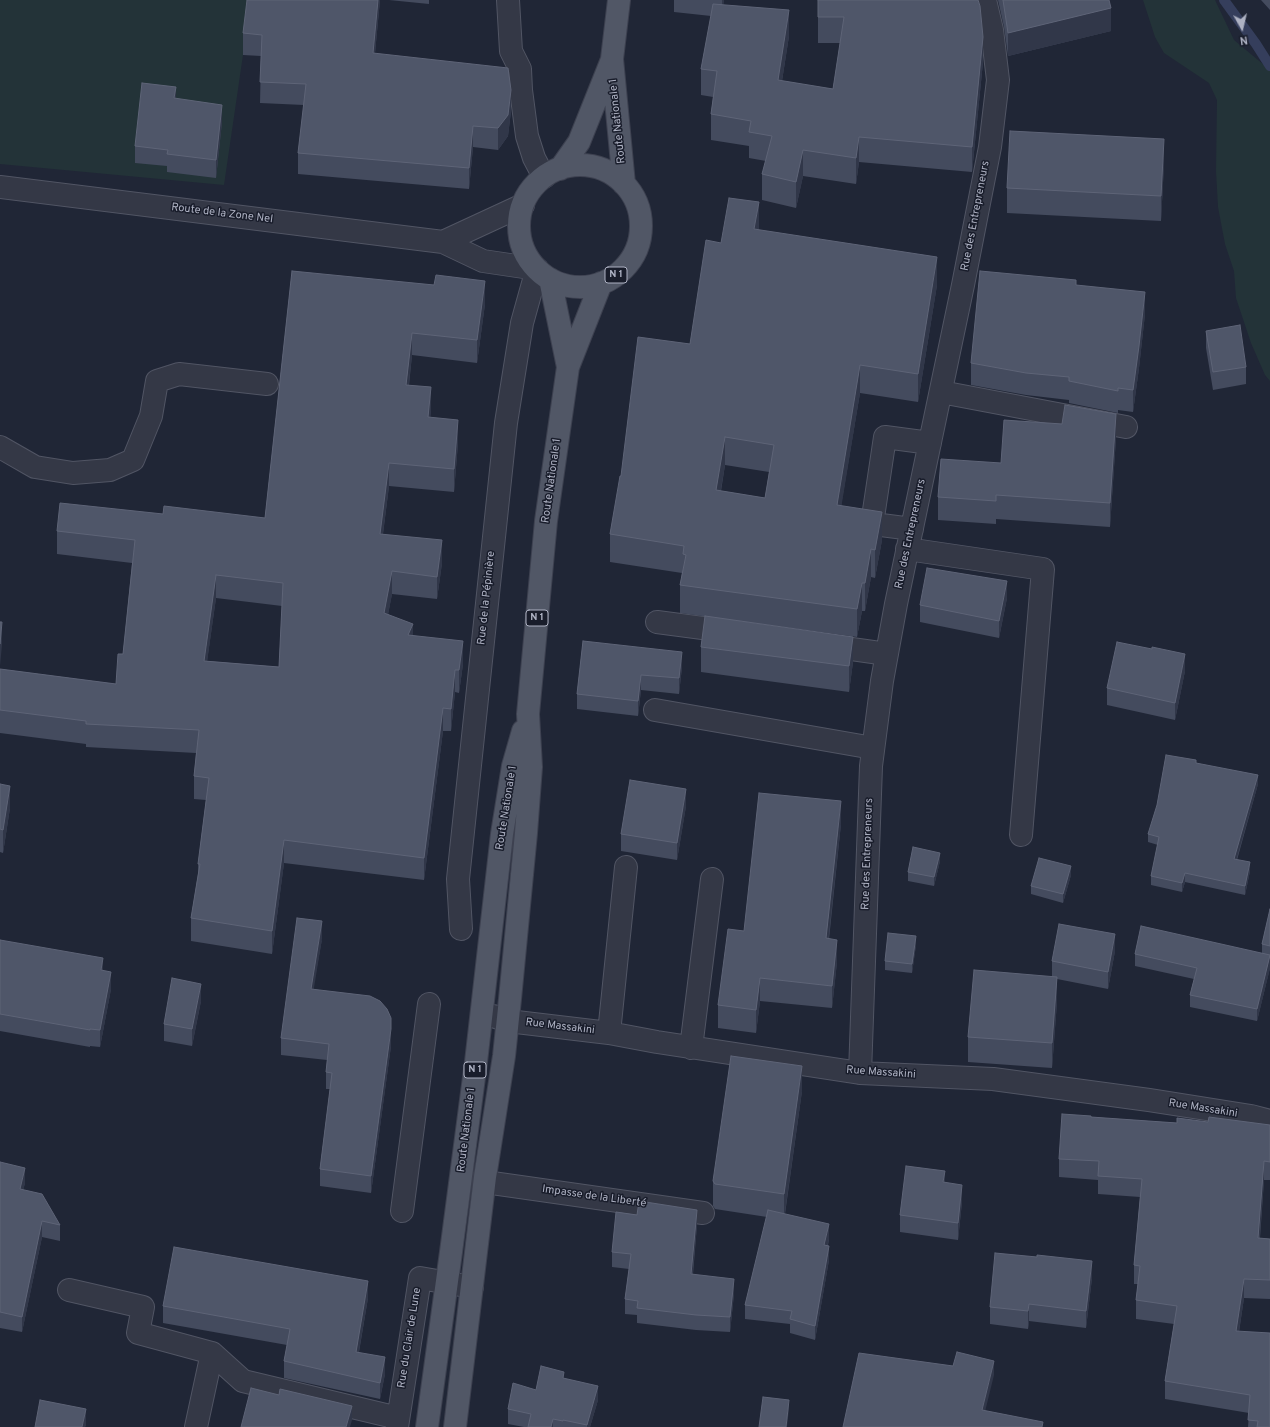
<!DOCTYPE html>
<html>
<head>
<meta charset="utf-8">
<style>
	body { margin:0 }
	#map { position:relative; width:1270px; height:1427px; overflow:hidden; background:#202636; font-family:Overpass,sans-serif }
	canvas { display:block }
	.north { position:absolute; left:1222px; top:8px; width:40px; height:40px; -webkit-text-stroke:3px #191d2b; paint-order:stroke; rotate:172deg; font-size:11px; font-weight:700; line-height:16px; text-align:center; color:#aeb2c3 }
	.north::after { content:''; display:block; margin:auto; width:14px; height:18px; background:#aeb2c3; clip-path:polygon(50% 0,100% 100%,50% 72%,0 100%) }
</style>
</head>
<body>
<div id="map">
<canvas width="1270" height="1427"></canvas>
<div class="north">N</div>
</div>
<script>
const ctx = document.querySelector('canvas').getContext('2d');
ctx.lineJoin = 'round';
function paint(path, color) { ctx.fillStyle = color; ctx.fill(path, 'evenodd'); }
const toPath = rows => new Path2D(rows.map(r => 'M' + r).join(''));
function stroke(path, color, width, dash) { ctx.strokeStyle = color; ctx.lineWidth = width; ctx.lineCap = dash ? 'butt' : 'round'; ctx.setLineDash(dash || []); ctx.stroke(path); }
function label(font, color, halo, rows, align = 'center') {
  ctx.font = font + ' Overpass,sans-serif'; ctx.lineWidth = 3; ctx.setLineDash([]); ctx.textBaseline = 'middle'; ctx.strokeStyle = halo; ctx.fillStyle = color; for (const [text, x, y, turn = 0] of rows) {
    ctx.save(); ctx.translate(x, y); ctx.rotate((+turn || 0) * Math.PI / 180); ctx.textAlign = isNaN(turn) ? turn : align; if (halo) ctx.strokeText(text, 0, 0); ctx.fillText(text, 0, 0); ctx.restore();
  }
}
paint(toPath([
	[0,0,249,0,243,55,224,185,0,164],
	[1143,0,1215,0,1234,40,1270,70,1270,381,1265,375,1251,343,1236,298,1234,271,1225,244,1218,207,1216,171,1217,100,1209,83,1164,53,1155,37]
]), '#233338');
stroke(toPath([
	[1224,0,1256,44,1270,66]
]), '#353e5c', 10);
const minor = toPath([
	[508,0,511,51,520,69,521,90,527,136,534,158,544,177],
	[0,187,443,242,483,261,537,269,522,323,506,423,458,879,461,929],
	[443,242,523,205],
	[941,392,1126,427],
	[0,447,35,467,73,473,110,470,133,460,151,416,157,381,179,374,267,384],
	[858,522,912,529],
	[872,524,885,437,930,443],
	[907,549,1043,569,1021,835],
	[657,622,733,632],
	[823,645,887,654],
	[655,710,873,748],
	[493,1016,508,1021,609,1033,657,1042,860,1073,993,1079,1149,1100,1251,1116,1270,1121],
	[609,1033,626,867],
	[691,1048,712,879],
	[860,1073,871,766,882,681,896,604,963,285,990,147,998,80,992,30,985,0],
	[485,1182,703,1213],
	[402,1211,429,1004],
	[69,1290,143,1307,138,1333,212,1353,243,1381,398,1418],
	[196,1427,212,1353],
	[397,1427,420,1278,472,1287]
]);
const major = toPath([
	[619,0,612,59,624,184],
	'519 226a61 61 0 1 1 122 0a61 61 0 1 1-122 0Z',
	[560,169,579,142,611,62],
	[550,279,568,367],
	[427,1427,451,1252,476,1062,502,834,513,766,523,731],
	[455,1427,485,1177,504,1056,510,999,526,833,531,767,528,714,546,521,568,367,601,283]
]);
stroke(minor, '#515564', 24);
stroke(major, '#3d4150', 24);
stroke(minor, '#343846', 22);
stroke(major, '#515766', 22);
paint(toPath([
	[380,0,375,53,511,111,508,136,498,150,473,147,469,189,298,174,298,153,304,105,260,103,261,56,243,55,243,33],
	[389,0,429,0,429,4],
	[674,0,724,0,723,5,789,36,782,81,833,89,840,43,818,43,818,0,983,62,972,172,859,162,856,184,803,176,796,208,762,200,762,174,766,161,749,158,749,146,711,140,711,114,713,97,701,95,701,69,711,16,674,12],
	[998,0,1109,0,1111,31,1008,56,1004,27],
	[1261,0,1270,0,1270,10],
	[176,99,222,122,216,178,167,172,167,166,135,163,135,146],
	[1164,164,1161,221,1007,213,1007,188],
	[759,230,937,285,918,402,860,393,841,506,882,540,875,578,871,577,865,611,862,611,857,637,680,613,680,585,682,573,610,562,610,534,621,476,690,344,721,243],
	[725,465,769,472,765,498,721,491],
	[292,271,485,304,477,363,412,355,409,385,431,410,430,418,458,443,454,492,389,486,383,534,442,563,437,599,392,594,388,614,413,635,463,664,459,693,455,692,451,731,443,731,424,880,284,863,272,954,191,941,191,918,198,874,198,864,206,800,194,799,194,776,196,753,86,747,86,744,0,733,0,669,116,684,123,654,132,563,57,554,57,531,163,514,265,518],
	[216,598,282,606,279,667,207,661],
	[1076,285,1145,314,1139,368,1133,412,1118,410,1118,413,1069,403,1069,400,1026,395,971,385,971,363],
	[1206,331,1246,367,1246,384,1213,390,1206,348],
	[1116,438,1110,527,996,519,996,524,938,520,938,497],
	[1007,598,999,638,920,622,920,605],
	[583,641,682,667,679,694,641,690,638,716,577,709,577,694],
	[701,647,853,662,849,692,701,672],
	[1185,671,1175,720,1107,705,1107,688],
	[1196,763,1258,784,1237,860,1250,871,1245,895,1185,882,1182,892,1151,885,1151,876,1158,845,1148,842,1148,834],
	[0,784,10,808,3,853,0,852],
	[686,806,677,860,621,851,621,834],
	[841,824,829,939,837,962,832,1008,760,1001,756,1033,718,1028,718,1005,744,931],
	[940,861,934,886,908,881,908,872],
	[1071,875,1063,903,1031,894,1031,886],
	[1270,909,1270,968,1257,1021,1190,1007,1190,995,1194,979,1135,966,1135,954,1262,953,1262,944],
	[322,939,313,989,391,1046,371,1193,320,1186,320,1169,330,1089,326,1089,326,1072,327,1060,281,1055,281,1038],
	[0,940,103,970,111,989,100,1047,90,1046,90,1047,0,1031],
	[916,945,912,973,885,970,885,961],
	[1115,951,1108,989,1057,979,1057,1002,1052,1068,968,1062,968,1037,1052,976,1052,961],
	[201,1001,192,1046,164,1041,164,1024],
	[802,1091,785,1214,829,1239,828,1245,829,1260,815,1340,790,1333,790,1324,745,1319,745,1305,767,1217,715,1209,713,1206,713,1181],
	[1091,1117,1177,1123,1208,1122,1270,1125,1270,1180,1264,1180,1260,1238,1270,1239,1270,1299,1244,1298,1239,1332,1270,1427,1248,1427,1249,1413,1165,1399,1165,1381,1174,1324,1136,1319,1136,1300,1138,1284,1134,1284,1134,1265,1140,1197,1098,1194,1098,1180,1059,1177,1059,1159],
	[0,1162,25,1183,23,1190,60,1225,60,1241,42,1237,22,1332,0,1328],
	[962,1202,958,1240,900,1232,900,1215],
	[697,1225,693,1274,734,1294,730,1332,696,1330,637,1323,637,1315,625,1314,625,1299,629,1269,612,1267,612,1252],
	[1092,1278,1086,1328,1029,1321,1028,1329,990,1324,990,1307],
	[368,1298,359,1352,385,1374,380,1399,284,1378,284,1361,287,1345,163,1323,163,1306],
	[564,1378,598,1400,590,1427,524,1427,508,1424,508,1409,536,1390]
]), '#444b5e');
paint(toPath([
	[378,0,380,0,373,74,373,53],
	[722,0,724,0,722,17],
	[1111,8,1111,31,1008,56,1008,33],
	[789,10,789,36,778,106,778,80],
	[983,37,983,62,972,172,972,147],
	[176,87,176,104,174,98],
	[511,90,511,111,508,136,498,150,498,128],
	[222,105,222,122,216,178,216,160],
	[473,126,473,147,469,189,469,168],
	[859,137,859,162,856,184,856,158],
	[1164,139,1164,164,1161,221,1161,196],
	[803,150,803,176,796,208,796,182],
	[759,202,759,230,754,229],
	[937,257,937,285,918,402,918,374],
	[485,281,485,304,477,363,477,340],
	[1145,292,1145,314,1139,368,1133,412,1133,390],
	[412,333,412,355,406,408,406,385],
	[860,365,860,393,837,533,837,505],
	[431,387,431,410,428,440,428,417],
	[1116,414,1116,438,1110,527,1110,503],
	[458,420,458,443,454,492,454,469],
	[725,437,725,465,716,518,716,490],
	[389,463,389,486,380,556,380,534],
	[882,512,882,540,875,578,875,550],
	[442,540,442,563,437,599,437,577],
	[871,549,871,577,865,611,865,583],
	[392,571,392,594,384,636,384,613],
	[216,575,216,598,204,684,204,661],
	[1007,581,1007,598,999,638,999,621],
	[862,583,862,611,857,637,857,609],
	[2,622,2,645,0,666,0,644],
	[413,624,413,647,408,635],
	[853,637,853,662,849,692,849,666],
	[463,641,463,664,459,693,459,670],
	[682,652,682,667,679,694,679,678],
	[1185,654,1185,671,1175,720,1175,703],
	[455,670,455,692,451,731,451,709],
	[641,675,641,690,638,716,638,701],
	[443,708,443,731,424,880,424,858],
	[1258,775,1258,784,1234,868,1234,859],
	[10,786,10,808,3,853,3,830],
	[686,789,686,806,677,860,677,843],
	[841,801,841,824,826,961,826,938],
	[284,840,284,863,272,954,272,931],
	[940,853,940,861,934,886,934,877],
	[1250,862,1250,871,1245,895,1245,886],
	[1071,866,1071,875,1063,903,1063,894],
	[1185,873,1185,882,1182,892,1182,883],
	[322,921,322,939,311,1006,311,989],
	[1115,934,1115,951,1108,989,1108,972],
	[916,936,916,945,912,973,912,964],
	[837,940,837,962,832,1008,832,986],
	[1270,956,1270,968,1257,1021,1257,1009],
	[103,958,103,975,101,970],
	[111,972,111,989,100,1047,100,1030],
	[1057,977,1057,1002,1052,1068,1052,1043],
	[760,978,760,1001,756,1033,756,1010],
	[201,984,201,1001,192,1046,192,1029],
	[391,1029,391,1046,371,1193,371,1176],
	[802,1066,802,1091,784,1219,784,1194],
	[1264,1161,1264,1180,1258,1257,1258,1238],
	[25,1168,25,1183,20,1204,20,1189],
	[945,1171,945,1188,943,1182],
	[962,1185,962,1202,958,1240,958,1223],
	[697,1210,697,1225,691,1289,691,1274],
	[42,1221,42,1237,22,1332,22,1317],
	[829,1224,829,1239,824,1259,824,1245],
	[829,1246,829,1260,815,1340,815,1326],
	[1092,1261,1092,1278,1086,1328,1086,1311],
	[734,1279,734,1294,730,1332,730,1317],
	[1244,1279,1244,1298,1236,1350,1236,1331],
	[368,1281,368,1298,356,1368,356,1352],
	[1029,1304,1029,1321,1028,1329,1028,1311],
	[385,1357,385,1374,380,1399,380,1383],
	[994,1361,994,1375,982,1424,982,1410],
	[598,1386,598,1400,590,1427,587,1427,587,1425],
	[789,1400,789,1409,787,1427,786,1427],
	[352,1406,352,1420,350,1427,346,1427],
	[86,1409,86,1426,85,1427,82,1427],
	[553,1419,553,1427,551,1427]
]), '#313749');
const building = toPath([
	[247,0,378,0,373,53,508,68,511,90,508,115,498,128,473,126,469,168,298,153,306,84,260,82,262,35,243,33,247,0],
	[818,0,978,0,980,6,983,37,972,147,859,137,856,158,803,150,796,182,762,174,772,136,749,132,751,121,711,114,717,71,701,69,713,4,789,10,778,80,833,89,844,17,818,17,818,0],
	[1003,0,1109,0,1111,8,1008,33,1003,0],
	[142,83,176,87,174,98,222,105,216,160,167,154,168,150,135,146,142,83],
	[1010,131,1164,139,1161,196,1007,188,1010,131],
	[729,198,759,202,754,229,937,257,918,374,860,365,837,505,882,512,875,550,871,549,865,583,862,583,857,609,680,585,686,555,683,554,684,546,610,534,620,476,621,476,638,337,690,344,706,240,721,243,729,198],
	[725,437,774,445,765,498,716,490,725,437],
	[292,271,434,285,436,275,485,281,477,340,412,333,406,385,431,387,428,417,458,420,454,469,389,463,380,534,442,540,437,577,392,571,384,613,413,624,408,635,463,641,459,670,455,670,451,709,443,708,424,858,284,840,272,931,191,918,200,864,198,864,209,778,194,776,199,730,86,724,86,721,0,710,0,669,116,684,118,654,123,654,135,540,57,531,60,503,163,514,164,506,265,518,292,271],
	[216,575,283,583,279,667,204,661,216,575],
	[980,271,1076,280,1076,285,1145,292,1139,346,1133,390,1118,388,1118,391,1069,381,1069,377,1026,373,971,363,980,271],
	[1240,325,1246,367,1213,372,1206,331,1240,325],
	[1065,405,1116,414,1110,503,996,495,996,501,938,497,941,459,1001,463,1004,420,1062,424,1065,405],
	[927,568,1007,581,999,621,920,605,927,568],
	[705,616,853,637,849,666,701,647,705,616],
	[0,622,2,622,0,644,0,622],
	[583,641,682,652,679,678,641,675,638,701,577,694,583,641],
	[1117,642,1152,649,1152,647,1185,654,1175,703,1107,688,1117,642],
	[1166,755,1196,760,1196,763,1258,775,1234,859,1250,862,1245,886,1185,873,1182,883,1151,876,1159,837,1148,834,1157,805,1166,755],
	[630,780,686,789,677,843,621,834,630,780],
	[0,784,10,786,3,830,0,829,0,784],
	[759,793,841,801,826,938,837,940,832,986,760,978,756,1010,718,1005,728,929,744,931,759,793],
	[913,847,940,853,934,877,908,872,913,847],
	[1039,858,1071,866,1063,894,1031,886,1039,858],
	[1270,909,1270,946,1262,944,1270,909],
	[297,918,322,921,311,989,370,996,380,1001,387,1009,391,1018,391,1029,371,1176,320,1169,332,1073,326,1072,329,1044,281,1038,297,918],
	[1059,924,1115,934,1108,972,1052,961,1059,924],
	[1141,926,1270,955,1257,1009,1190,995,1197,968,1135,954,1141,926],
	[888,933,916,936,912,964,885,961,888,933],
	[0,940,103,958,101,970,111,972,100,1030,90,1029,90,1030,0,1014,0,940],
	[974,970,1057,977,1052,1043,968,1037,974,970],
	[172,978,201,984,192,1029,164,1024,172,978],
	[731,1056,802,1066,784,1194,715,1184,713,1181,731,1056],
	[1062,1114,1091,1116,1091,1117,1177,1123,1177,1118,1208,1122,1209,1117,1270,1125,1270,1162,1264,1161,1258,1238,1270,1239,1270,1280,1244,1279,1236,1331,1270,1333,1270,1427,1257,1427,1258,1421,1248,1420,1250,1395,1165,1381,1177,1306,1136,1300,1140,1266,1134,1265,1142,1179,1098,1176,1099,1161,1059,1159,1062,1114],
	[0,1162,25,1168,20,1189,42,1194,60,1225,42,1221,22,1317,0,1312,0,1162],
	[906,1166,945,1171,943,1182,962,1185,958,1223,900,1215,906,1166],
	[639,1201,697,1210,691,1274,734,1279,730,1317,696,1315,637,1308,638,1301,625,1299,631,1254,612,1252,616,1212,637,1215,639,1201],
	[768,1210,829,1224,824,1245,829,1246,815,1326,790,1319,792,1311,745,1305,768,1210],
	[174,1247,368,1281,356,1352,385,1357,380,1383,284,1361,290,1329,163,1306,174,1247],
	[995,1253,1037,1257,1037,1255,1092,1261,1086,1311,1029,1304,1028,1311,990,1307,995,1253],
	[957,1352,994,1361,982,1410,1043,1422,1042,1427,843,1427,859,1353,953,1366,957,1352],
	[541,1366,564,1372,563,1378,598,1386,587,1425,563,1420,563,1421,553,1419,551,1427,528,1427,531,1414,508,1409,513,1383,536,1390,541,1366],
	[251,1388,279,1395,280,1389,352,1406,346,1427,241,1427,251,1388],
	[763,1397,789,1400,786,1427,759,1427,763,1397],
	[40,1400,86,1409,82,1427,35,1427,40,1400]
]);
paint(building, '#4f5669');
stroke(building, '#5e6477', 1);
for (const [x, y, w] of [
	[616,275,22],
	[537,618,22],
	[475,1070,22]
]) { const box = new Path2D(); box.roundRect(x - w / 2, y - 8, w, 16, 3); ctx.fillStyle = '#191d2b'; ctx.fill(box); stroke(box, '#aeb2c3', 1); }
label('bold 10px', '#aeb2c3', null, [
	["N 1",616,275],
	["N 1",537,618],
	["N 1",475,1070]
]);
label('11px', '#aeb2c3', '#191d2b', [
	["Route Nationale 1",618,121,-96],
	["Route de la Zone Nel",222,214,7],
	["Rue des Entrepreneurs",976,216,-79],
	["Route Nationale 1",552,481,-82],
	["Rue des Entrepreneurs",911,534,-78],
	["Rue de la Pépinière",487,598,-84],
	["Route Nationale 1",507,808,-81],
	["Rue des Entrepreneurs",868,854,-88],
	["Rue Massakini",560,1027,7],
	["Rue Massakini",881,1073,4],
	["Rue Massakini",1203,1109,9],
	["Route Nationale 1",467,1130,-83],
	["Impasse de la Liberté",594,1197,8],
	["Rue du Clair de Lune",410,1338,-81]
]);
</script>
</body>
</html>
